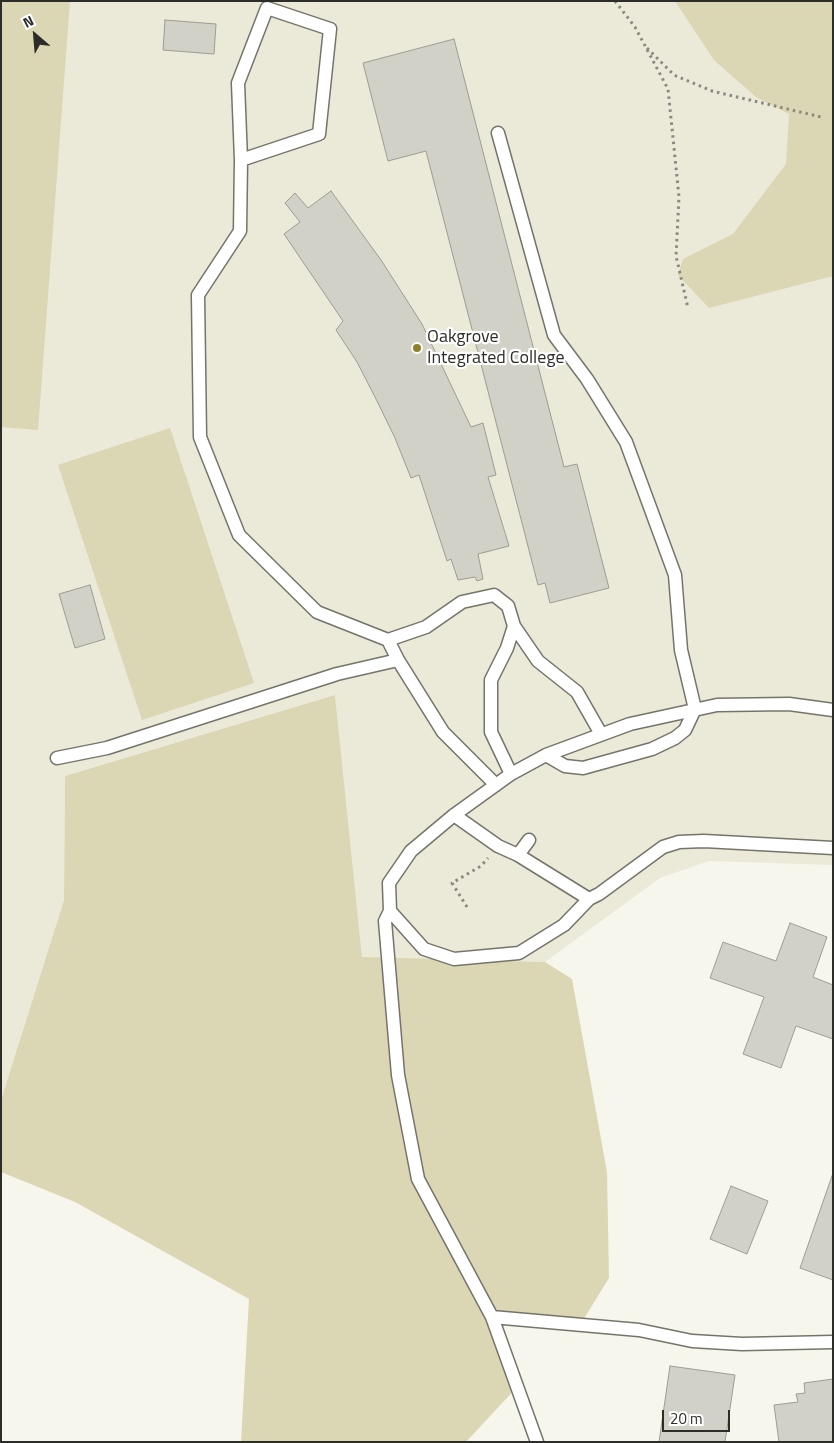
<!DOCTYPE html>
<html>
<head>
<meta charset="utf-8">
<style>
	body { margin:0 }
	#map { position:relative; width:834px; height:1443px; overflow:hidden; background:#f7f6ec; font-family:"Titillium Web",sans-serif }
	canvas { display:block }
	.frame { position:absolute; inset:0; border:2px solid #2c2c28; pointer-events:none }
	.north { position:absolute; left:10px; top:10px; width:50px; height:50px; -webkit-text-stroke:4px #fff; paint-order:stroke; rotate:333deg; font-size:14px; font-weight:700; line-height:20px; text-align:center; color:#2c2c28 }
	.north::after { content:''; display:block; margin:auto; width:18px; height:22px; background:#2c2c28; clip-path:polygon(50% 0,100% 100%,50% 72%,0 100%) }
	.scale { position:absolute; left:662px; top:1410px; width:68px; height:22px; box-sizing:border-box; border:2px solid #2c2c28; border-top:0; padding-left:6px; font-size:15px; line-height:18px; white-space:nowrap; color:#2c2c28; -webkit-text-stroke:4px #fff; paint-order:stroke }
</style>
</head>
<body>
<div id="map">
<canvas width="834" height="1443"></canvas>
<div class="frame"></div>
<div class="north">N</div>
<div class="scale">20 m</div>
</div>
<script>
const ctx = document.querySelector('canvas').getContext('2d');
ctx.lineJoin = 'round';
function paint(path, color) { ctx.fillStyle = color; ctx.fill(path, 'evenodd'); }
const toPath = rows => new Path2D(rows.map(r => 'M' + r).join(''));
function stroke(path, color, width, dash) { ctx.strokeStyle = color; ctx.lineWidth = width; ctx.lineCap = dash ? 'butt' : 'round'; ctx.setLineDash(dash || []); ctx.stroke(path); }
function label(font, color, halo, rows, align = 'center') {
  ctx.font = font + ' "Titillium Web",sans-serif'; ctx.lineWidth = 4.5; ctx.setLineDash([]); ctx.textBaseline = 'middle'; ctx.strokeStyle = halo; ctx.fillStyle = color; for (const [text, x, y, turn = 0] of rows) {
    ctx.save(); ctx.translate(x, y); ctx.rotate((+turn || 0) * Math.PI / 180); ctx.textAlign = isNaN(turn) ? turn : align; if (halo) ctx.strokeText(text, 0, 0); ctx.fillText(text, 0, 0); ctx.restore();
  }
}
paint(toPath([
	[1,1,833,1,833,865,709,861,660,878,545,962,362,958,335,695,65,776,64,900,1,1100]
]), '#ebe9d8');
paint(toPath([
	[1,1,70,1,38,430,1,427],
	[675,1,833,1,833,276,709,308,678,275,683,259,733,234,786,164,789,114,756,97,714,60],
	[170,428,254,683,142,720,58,465],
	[335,695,362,957,545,962,572,979,607,1172,609,1278,580,1325,493,1317,517,1387,466,1442,241,1442,249,1299,75,1202,1,1172,1,1100,64,900,65,776]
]), '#dbd6b4');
const building = toPath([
	[165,20,216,24,214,54,163,50,165,20],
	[454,39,564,467,577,464,609,588,550,603,545,583,538,585,426,151,388,161,363,63,454,39],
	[331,191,381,260,422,324,471,427,483,423,496,475,488,477,509,546,478,554,483,579,477,581,475,577,458,580,451,559,447,561,419,475,411,478,395,438,377,401,357,362,336,330,343,321,284,234,300,222,285,203,295,193,308,208,331,191],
	[90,585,105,639,75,648,59,594,90,585],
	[790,923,827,937,813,977,833,985,833,1039,796,1026,781,1068,743,1054,764,997,710,978,723,942,776,961,790,923],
	[833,1173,833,1280,800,1268,833,1173],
	[731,1186,768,1201,747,1254,710,1239,731,1186],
	[670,1366,735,1375,725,1442,659,1442,670,1366],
	[833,1379,833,1442,779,1442,774,1405,798,1402,796,1394,805,1393,804,1383,833,1379]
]);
paint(building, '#d2d1c8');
stroke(building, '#9e9d94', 1);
const lane = toPath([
	[498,133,554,335,587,379,626,442,675,575,681,650,695,709,685,730,675,738,652,749,583,768,565,766,546,755],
	[241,160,319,134,330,29,267,8,238,83,241,160,240,231,198,295,200,437,239,535,317,612,388,640,398,660,443,732,496,785],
	[514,626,538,661,577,692,601,734],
	[388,640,426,627,462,602,494,595,508,606,514,626,507,648,491,680,491,732,511,774],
	[57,758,107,748,337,674,398,660],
	[454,815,498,846,518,855,589,899,599,894,663,847,679,842,704,841,833,848],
	[518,855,529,840],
	[390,911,424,949,454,959,519,953,564,925,589,899],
	[492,1317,639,1330,692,1341,742,1344,833,1342],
	[537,1442,492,1317,418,1179,398,1075,385,921,390,911,389,883,411,851,454,815,511,774,546,755,630,724,717,705,789,704,833,710]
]);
stroke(lane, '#75746b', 15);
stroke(toPath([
	[615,1,635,27,668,89,679,197,676,256,688,308],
	[647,48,674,75,712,91,821,117],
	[467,907,452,883,481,866,488,858]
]), '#898982', 3, [2.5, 4]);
stroke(lane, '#fff', 12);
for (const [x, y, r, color] of [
	[417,348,5,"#8e8129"]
]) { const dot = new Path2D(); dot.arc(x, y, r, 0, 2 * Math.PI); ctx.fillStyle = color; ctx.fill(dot); stroke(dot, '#fff', 2); }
label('18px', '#2c2c28', '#fff', [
	["Oakgrove",427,338],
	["Integrated College",427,359]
], 'left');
</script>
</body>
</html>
